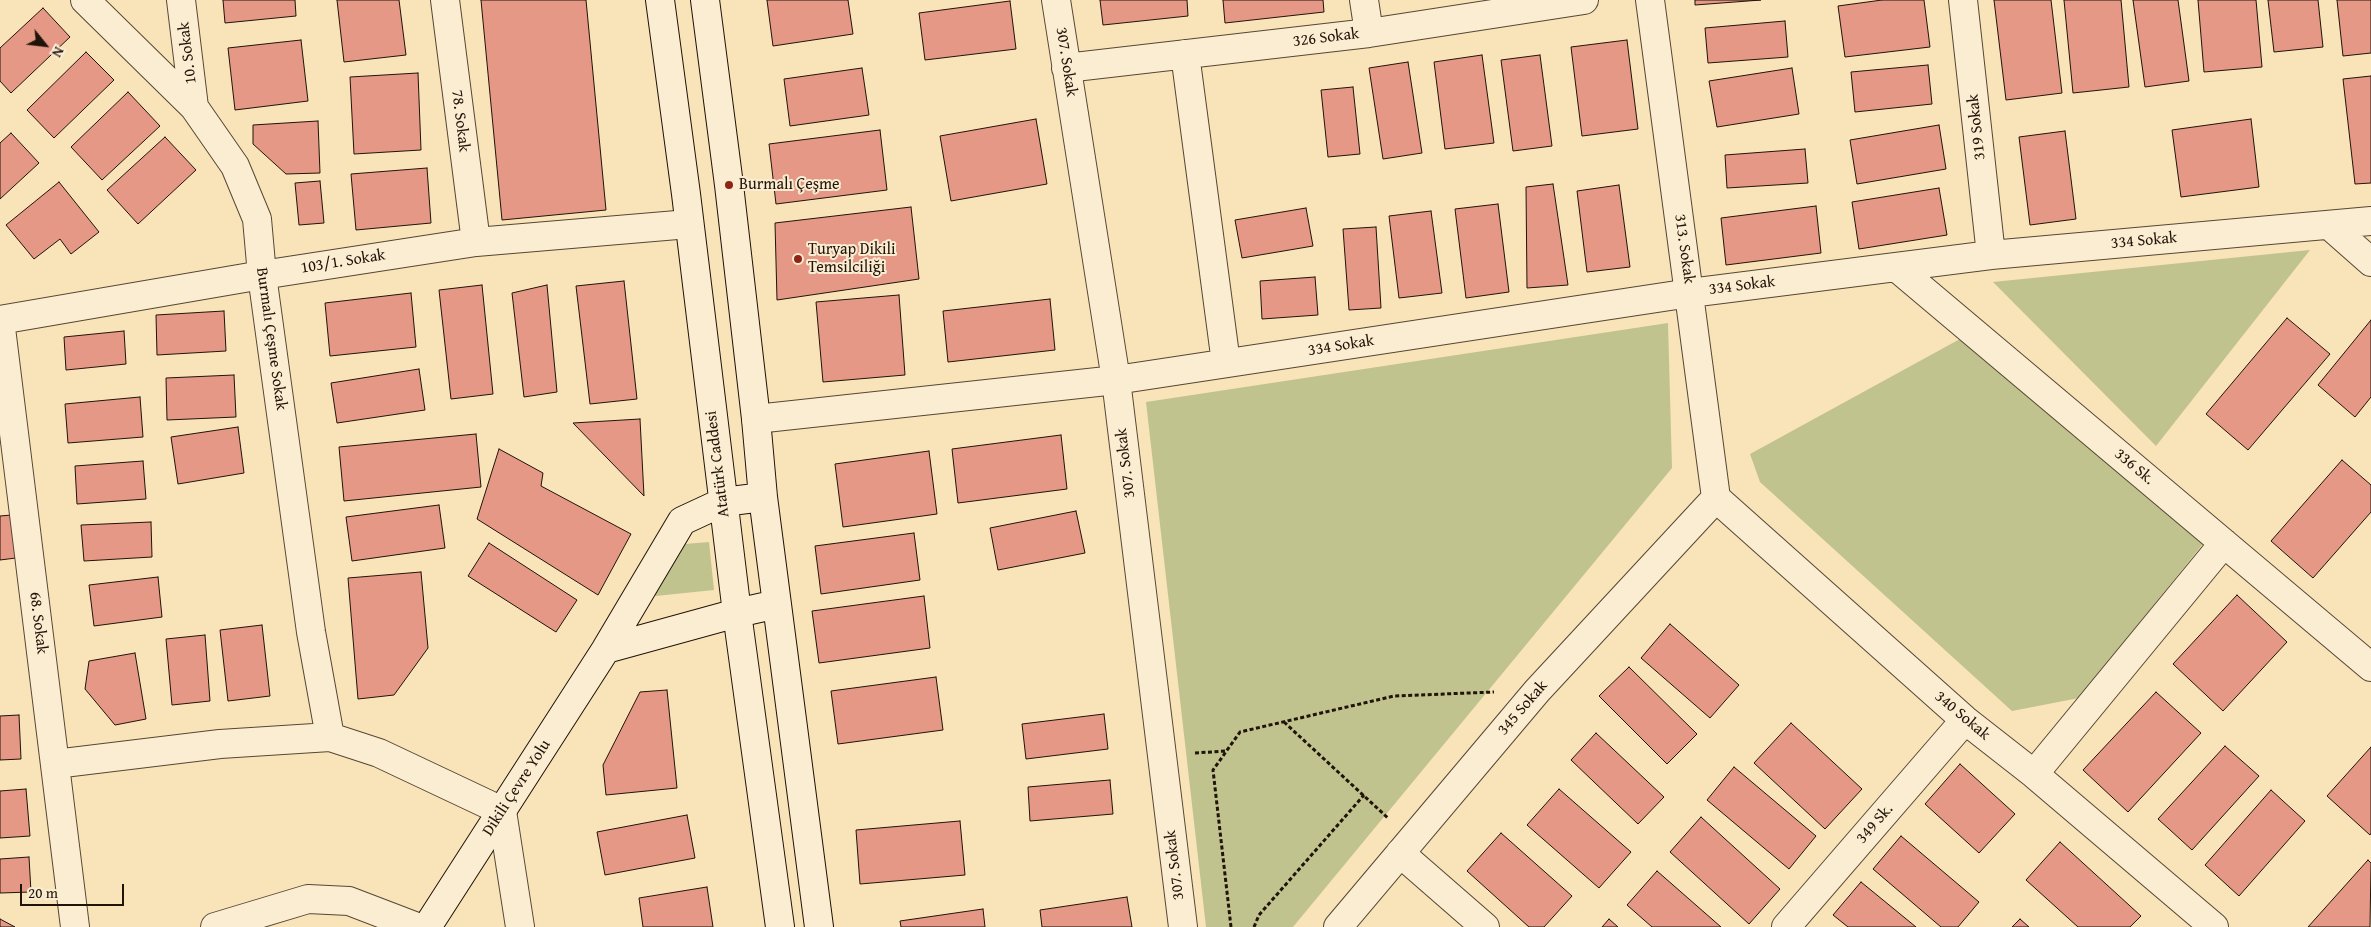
<!DOCTYPE html>
<html>
<head>
<meta charset="utf-8">
<style>
	body { margin:0 }
	#map { position:relative; width:2371px; height:927px; overflow:hidden; background:#f9e3b9; font-family:"Gentium Book Plus",serif }
	canvas { display:block }
	.north { position:absolute; left:20px; top:20px; width:50px; height:50px; -webkit-text-stroke:4px #fbedd2; paint-order:stroke; rotate:119deg; font-size:14px; font-weight:700; line-height:20px; text-align:center; color:#201308 }
	.north::after { content:''; display:block; margin:auto; width:18px; height:22px; background:#201308; clip-path:polygon(50% 0,100% 100%,50% 72%,0 100%) }
	.scale { position:absolute; left:20px; top:884px; width:104px; height:22px; box-sizing:border-box; border:2px solid #201308; border-top:0; padding-left:6px; font-size:15px; line-height:18px; white-space:nowrap; color:#201308; -webkit-text-stroke:4px #fbedd2; paint-order:stroke }
</style>
</head>
<body>
<div id="map">
<canvas width="2371" height="927"></canvas>
<div class="north">N</div>
<div class="scale">20 m</div>
</div>
<script>
const ctx = document.querySelector('canvas').getContext('2d');
ctx.lineJoin = 'round';
function paint(path, color) { ctx.fillStyle = color; ctx.fill(path, 'evenodd'); }
const toPath = rows => new Path2D(rows.map(r => 'M' + r).join(''));
function stroke(path, color, width, dash) { ctx.strokeStyle = color; ctx.lineWidth = width; ctx.lineCap = dash ? 'butt' : 'round'; ctx.setLineDash(dash || []); ctx.stroke(path); }
function label(font, color, halo, rows, align = 'center') {
  ctx.font = font + ' "Gentium Book Plus",serif'; ctx.lineWidth = 4; ctx.setLineDash([]); ctx.textBaseline = 'middle'; ctx.strokeStyle = halo; ctx.fillStyle = color; for (const [text, x, y, turn = 0] of rows) {
    ctx.save(); ctx.translate(x, y); ctx.rotate((+turn || 0) * Math.PI / 180); ctx.textAlign = isNaN(turn) ? turn : align; if (halo) ctx.strokeText(text, 0, 0); ctx.fillText(text, 0, 0); ctx.restore();
  }
}
paint(toPath([
	[2310,250,2156,446,1993,282],
	[1668,323,1672,468,1293,927,1206,927,1146,402],
	[1960,339,2206,540,2079,698,2012,711,1760,482,1750,454],
	[709,542,714,590,646,597,685,544]
]), '#c0c38e');
const building = toPath([
	[223,0,295,0,296,16,225,23,223,0],
	[337,0,399,0,406,55,344,62,337,0],
	[481,0,586,0,606,210,502,220,481,0],
	[767,0,848,0,853,34,773,46,767,0],
	[1100,0,1187,0,1188,16,1103,25,1100,0],
	[1223,0,1323,0,1324,12,1225,23,1223,0],
	[1695,0,1761,0,1695,5,1695,0],
	[1882,0,1924,0,1930,47,1845,57,1838,6,1882,0],
	[1994,0,2051,0,2062,93,2006,100,1994,0],
	[2064,0,2121,0,2129,87,2073,93,2064,0],
	[2133,0,2178,0,2189,81,2145,87,2133,0],
	[2198,0,2256,0,2262,67,2204,72,2198,0],
	[2268,0,2318,0,2323,47,2274,52,2268,0],
	[2337,0,2371,0,2371,53,2343,56,2337,0],
	[1010,1,1016,49,925,60,919,13,1010,1],
	[43,8,70,37,11,93,0,81,0,48,43,8],
	[1785,21,1788,57,1708,63,1705,28,1785,21],
	[301,40,308,101,235,110,228,48,301,40],
	[1627,40,1638,129,1582,136,1571,47,1627,40],
	[86,52,114,80,54,138,27,110,86,52],
	[1482,55,1494,143,1445,149,1434,62,1482,55],
	[1540,55,1552,146,1513,151,1501,60,1540,55],
	[1408,62,1422,153,1383,159,1369,68,1408,62],
	[1928,65,1932,104,1855,112,1851,72,1928,65],
	[862,68,869,115,790,126,784,79,862,68],
	[1792,68,1799,114,1717,127,1709,81,1792,68],
	[418,73,421,150,354,154,350,77,418,73],
	[2371,76,2371,183,2355,184,2343,79,2371,76],
	[1353,87,1360,154,1328,157,1321,90,1353,87],
	[128,92,160,126,102,180,71,147,128,92],
	[1036,119,1047,184,951,201,940,136,1036,119],
	[2251,119,2259,187,2181,197,2172,130,2251,119],
	[318,121,320,173,286,174,253,144,253,125,318,121],
	[1939,125,1946,169,1857,184,1850,140,1939,125],
	[880,130,887,190,776,204,769,144,880,130],
	[2065,131,2076,219,2030,225,2019,137,2065,131],
	[11,133,39,163,0,199,0,143,11,133],
	[165,137,196,170,138,224,107,190,165,137],
	[1805,149,1808,183,1727,188,1725,155,1805,149],
	[427,168,431,223,356,230,351,174,427,168],
	[320,181,324,223,299,225,295,183,320,181],
	[59,182,99,232,71,254,60,239,34,259,6,225,59,182],
	[1553,184,1568,285,1527,288,1526,187,1553,184],
	[1619,185,1630,267,1587,272,1577,191,1619,185],
	[1939,188,1947,235,1859,249,1852,202,1939,188],
	[1498,204,1509,292,1466,298,1455,209,1498,204],
	[1816,206,1821,253,1726,265,1721,218,1816,206],
	[911,207,919,279,777,300,775,223,911,207],
	[1306,208,1313,246,1242,258,1235,220,1306,208],
	[1431,211,1442,293,1399,298,1389,216,1431,211],
	[1376,227,1381,308,1349,310,1343,229,1376,227],
	[1315,277,1318,315,1262,319,1260,281,1315,277],
	[624,281,637,399,590,404,576,286,624,281],
	[482,285,493,394,451,399,439,290,482,285],
	[547,285,557,392,524,397,512,293,547,285],
	[411,293,416,347,330,356,325,303,411,293],
	[899,295,905,375,823,382,816,302,899,295],
	[1050,299,1055,350,948,362,943,311,1050,299],
	[224,311,226,351,157,355,156,315,224,311],
	[2287,318,2330,354,2248,450,2206,414,2287,318],
	[2371,320,2371,397,2355,417,2318,385,2371,320],
	[124,331,126,364,66,370,64,337,124,331],
	[419,369,425,410,337,423,331,383,419,369],
	[234,375,236,417,167,420,166,378,234,375],
	[140,397,143,437,68,443,65,404,140,397],
	[640,419,644,496,573,423,640,419],
	[238,427,244,473,178,484,171,437,238,427],
	[476,434,481,487,344,501,339,447,476,434],
	[1061,435,1067,489,958,503,952,449,1061,435],
	[499,449,543,473,541,486,631,534,598,595,477,519,499,449],
	[929,451,937,514,843,527,835,464,929,451],
	[2342,460,2371,485,2371,512,2313,578,2271,541,2342,460],
	[143,461,146,499,77,504,75,466,143,461],
	[439,505,445,548,352,561,346,517,439,505],
	[1076,511,1085,553,998,570,990,528,1076,511],
	[12,515,16,558,0,560,0,516,12,515],
	[151,522,152,557,84,561,81,525,151,522],
	[914,533,920,580,821,594,815,546,914,533],
	[489,543,577,600,556,632,468,576,489,543],
	[421,572,428,648,394,695,358,699,348,578,421,572],
	[158,577,162,617,94,626,89,585,158,577],
	[2237,595,2287,642,2223,711,2173,664,2237,595],
	[924,596,930,648,819,663,812,611,924,596],
	[1670,624,1739,685,1710,718,1641,658,1670,624],
	[262,625,270,696,228,701,220,630,262,625],
	[205,635,210,701,172,705,166,639,205,635],
	[135,653,146,719,115,725,85,689,89,661,135,653],
	[1629,667,1697,734,1667,764,1599,696,1629,667],
	[936,677,943,730,838,744,831,691,936,677],
	[667,690,677,788,606,795,603,765,640,692,667,690],
	[2156,692,2201,733,2128,812,2083,770,2156,692],
	[1104,714,1108,749,1026,759,1022,724,1104,714],
	[19,715,21,759,0,760,0,716,19,715],
	[1791,723,1862,789,1825,829,1754,763,1791,723],
	[1596,733,1664,797,1638,824,1571,760,1596,733],
	[2225,746,2259,776,2192,850,2158,819,2225,746],
	[2371,747,2371,833,2370,835,2327,796,2371,747],
	[1960,764,2015,814,1979,853,1925,804,1960,764],
	[1734,767,1816,836,1789,869,1707,800,1734,767],
	[1110,780,1113,814,1030,821,1028,787,1110,780],
	[26,789,30,836,0,838,0,791,26,789],
	[1559,789,1631,852,1599,888,1527,825,1559,789],
	[2271,790,2305,821,2239,896,2205,865,2271,790],
	[687,815,695,858,605,875,597,832,687,815],
	[1701,817,1780,889,1749,924,1670,852,1701,817],
	[960,821,965,875,860,884,856,830,960,821],
	[1501,833,1572,896,1544,927,1529,927,1467,871,1501,833],
	[1901,836,1979,902,1958,927,1941,927,1873,869,1901,836],
	[2060,842,2141,916,2130,927,2078,927,2026,880,2060,842],
	[29,857,31,892,0,893,0,859,29,857],
	[2368,860,2371,863,2370,927,2308,927,2368,860],
	[1657,871,1721,927,1652,927,1627,905,1657,871],
	[1861,882,1916,927,1848,927,1833,915,1861,882],
	[707,887,713,927,643,927,639,898,707,887],
	[1127,897,1132,927,1042,927,1040,910,1127,897],
	[983,909,985,927,901,927,900,921,983,909],
	[0,919,15,927,0,927,0,919],
	[1609,919,1618,927,1602,927,1609,919],
	[2020,919,2029,927,2012,927,2020,919]
]);
paint(building, '#e69886');
stroke(building, '#201308', 1);
const minor = toPath([
	[85,0,194,107,235,166,257,219,262,275,311,632,330,737],
	[181,0,194,107],
	[445,0,476,242],
	[1056,0,1116,380,1183,927],
	[1364,0,1369,33],
	[1650,0,1716,498],
	[1963,0,1991,255],
	[1185,54,1226,363],
	[1066,68,1369,33,1584,0],
	[2329,225,2371,262],
	[1896,267,2371,667],
	[0,320,262,275,476,242,689,224],
	[0,320,75,927],
	[756,419,1116,380,1690,293,1991,255,2371,221],
	[1716,498,1965,720,2034,774,2214,927],
	[55,764,220,744,330,737,379,753,502,811,520,927],
	[2034,774,2224,543],
	[1400,853,1485,927],
	[215,927,308,899,349,901,417,927],
	[1338,927,1537,691,1716,498],
	[1786,927,1965,720]
]);
const secondary = toPath([
	[660,0,686,194,737,613,780,927],
	[705,0,729,185,756,419,763,497,819,927],
	[606,649,737,613,777,604],
	[427,927,606,649,682,521,723,502,763,497]
]);
stroke(minor, '#564734', 30);
stroke(secondary, '#201308', 30);
stroke(toPath([
	[1284,722,1389,819],
	[1195,753,1226,751],
	[1231,927,1213,770,1240,732,1394,696,1494,692],
	[1254,927,1259,915,1364,795]
]), '#201308', 3, [4, 2.5]);
stroke(minor, '#fbedd2', 28);
stroke(secondary, '#fbedd2', 28);
for (const [x, y, r, color] of [
	[729,185,5,"#8f2418"],
	[798,259,5,"#8f2418"]
]) { const dot = new Path2D(); dot.arc(x, y, r, 0, 2 * Math.PI); ctx.fillStyle = color; ctx.fill(dot); stroke(dot, '#fbedd2', 2); }
label('16px', '#201308', '#fbedd2', [
	["326 Sokak",1326,38,-7],
	["10. Sokak",188,53,-97],
	["307. Sokak",1066,62,81],
	["78. Sokak",460,121,83],
	["319 Sokak",1977,127,-96],
	["334 Sokak",2144,241,-5],
	["313. Sokak",1684,249,82],
	["103/1. Sokak",343,262,-9],
	["334 Sokak",1742,286,-7],
	["Burmalı Çeşme Sokak",271,339,82],
	["334 Sokak",1341,346,-9],
	["307. Sokak",1126,463,-97],
	["Atatürk Caddesi",718,464,-97],
	["336 Sk.",2134,467,40],
	["68. Sokak",38,623,83],
	["345 Sokak",1523,708,-49],
	["340 Sokak",1962,716,40],
	["Dikili Çevre Yolu",517,788,-57],
	["349 Sk.",1875,824,-49],
	["307. Sokak",1175,865,-97]
]);
label('16px', '#201308', '#fbedd2', [
	["Burmalı Çeşme",739,185],
	["Turyap Dikili",808,250],
	["Temsilciliği",808,268]
], 'left');
</script>
</body>
</html>
